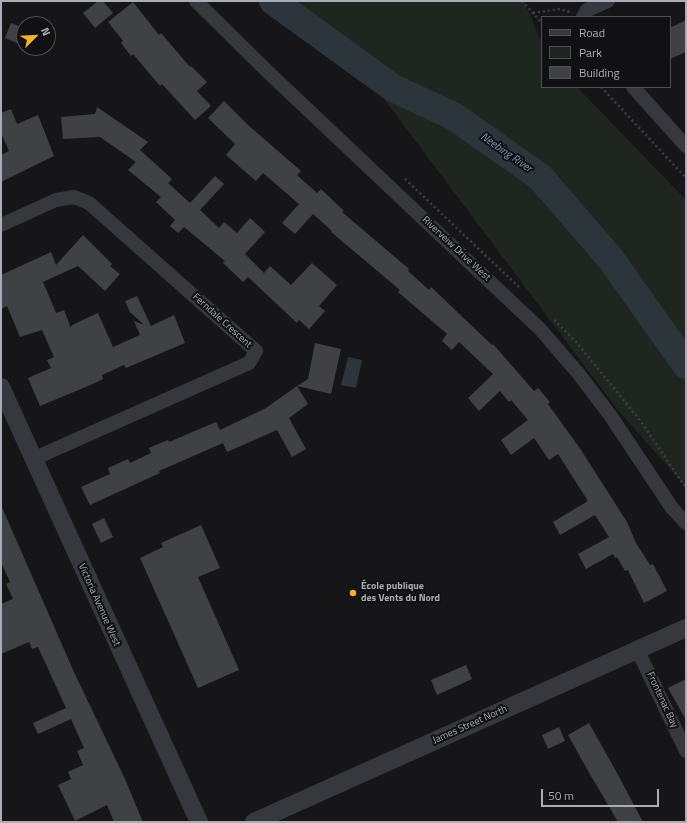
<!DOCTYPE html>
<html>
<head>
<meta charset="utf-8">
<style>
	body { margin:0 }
	#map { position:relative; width:687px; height:823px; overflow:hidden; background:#161618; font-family:"Titillium Web",sans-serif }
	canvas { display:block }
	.frame { position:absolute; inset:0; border:2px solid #a8adb8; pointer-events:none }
	.legend { position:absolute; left:541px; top:16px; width:130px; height:72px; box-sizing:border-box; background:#111113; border:1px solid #4d4f55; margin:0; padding:5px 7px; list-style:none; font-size:12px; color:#a8adb8 }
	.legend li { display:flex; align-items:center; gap:8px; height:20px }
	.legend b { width:20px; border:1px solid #4d4f55 }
	.north { position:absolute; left:16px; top:16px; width:40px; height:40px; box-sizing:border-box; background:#111113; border:1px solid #4d4f55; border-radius:50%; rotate:66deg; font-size:11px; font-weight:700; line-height:16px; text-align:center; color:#a8adb8 }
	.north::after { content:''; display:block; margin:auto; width:14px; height:18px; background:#f2b134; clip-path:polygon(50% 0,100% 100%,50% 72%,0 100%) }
	.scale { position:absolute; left:541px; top:789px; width:118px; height:18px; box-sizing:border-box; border:2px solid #a8adb8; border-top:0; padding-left:5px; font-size:12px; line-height:14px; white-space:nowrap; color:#a8adb8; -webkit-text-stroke:3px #111113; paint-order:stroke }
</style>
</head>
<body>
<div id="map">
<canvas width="687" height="823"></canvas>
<div class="frame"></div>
<ul class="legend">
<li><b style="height:5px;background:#37383d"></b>Road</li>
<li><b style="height:11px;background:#1e261f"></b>Park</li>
<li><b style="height:11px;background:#404145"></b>Building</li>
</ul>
<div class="north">N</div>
<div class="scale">50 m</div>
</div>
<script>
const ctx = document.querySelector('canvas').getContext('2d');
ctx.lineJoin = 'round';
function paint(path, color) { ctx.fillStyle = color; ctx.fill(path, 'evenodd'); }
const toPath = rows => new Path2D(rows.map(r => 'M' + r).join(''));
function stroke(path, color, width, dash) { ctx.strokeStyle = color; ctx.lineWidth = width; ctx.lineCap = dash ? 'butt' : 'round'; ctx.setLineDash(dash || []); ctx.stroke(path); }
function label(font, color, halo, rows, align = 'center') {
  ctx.font = font + ' "Titillium Web",sans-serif'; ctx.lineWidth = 4; ctx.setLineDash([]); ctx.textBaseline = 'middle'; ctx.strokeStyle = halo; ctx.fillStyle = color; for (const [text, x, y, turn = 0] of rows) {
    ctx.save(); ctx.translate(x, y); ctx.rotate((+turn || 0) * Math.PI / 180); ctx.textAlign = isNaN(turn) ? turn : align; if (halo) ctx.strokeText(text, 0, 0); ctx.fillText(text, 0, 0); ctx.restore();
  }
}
paint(toPath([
	[293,1,524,1,542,44,542,87,577,87,686,200,686,487,616,408,351,55]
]), '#1e261f');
paint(toPath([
	[348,357,362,360,356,388,341,385]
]), '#2c353c');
stroke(toPath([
	[273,1,393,88,455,117,540,177,610,258,686,365]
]), '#2c353c', 28);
paint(toPath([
	[98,1,103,1,113,13,95,28,83,13],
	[133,2,159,35,161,33,190,67,191,66,207,82,197,91,211,106,195,120,162,84,160,86,133,54,131,56,121,43,123,41,108,22],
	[686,20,686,52,670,59,670,28],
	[11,23,24,28,24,46,5,38],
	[224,101,248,125,301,171,297,175,317,193,321,189,344,211,342,212,409,269,408,271,429,290,431,287,492,345,493,344,534,391,538,388,550,402,548,404,581,450,627,522,636,543,650,565,653,564,667,591,644,603,628,570,625,571,617,557,615,558,613,554,586,569,578,554,609,537,595,515,560,535,553,522,588,501,558,454,549,460,534,438,511,455,501,440,528,420,511,400,509,402,500,391,479,411,468,398,493,374,459,342,452,350,442,341,447,334,398,292,400,290,331,232,332,231,313,214,295,234,282,223,299,204,263,173,256,181,226,155,235,144,208,118],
	[97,107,148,142,140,150,172,179,168,183,190,203,215,176,224,184,200,210,219,228,224,222,237,233,250,218,265,232,245,254,264,273,270,266,291,285,312,263,337,285,319,306,325,311,309,329,299,320,297,323,248,277,243,282,223,263,225,261,184,227,178,233,170,226,175,220,156,202,161,197,128,170,136,162,100,137,63,139,61,117,95,114],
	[11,109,17,124,38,115,54,156,1,182,1,155,9,151,1,133,1,113],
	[83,235,112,264,110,266,120,274,105,291,78,266,43,282,56,313,64,310,71,328,72,325,98,313,113,347,140,335,134,321,144,325,130,312,125,301,137,296,151,326,174,315,185,343,126,368,124,365,102,375,103,379,93,384,40,406,28,378,51,368,47,360,54,357,42,330,20,337,7,306,1,309,1,275,51,252,56,265],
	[315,343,341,349,331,394,297,386,308,379],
	[297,386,308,404,289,418,306,449,292,457,277,430,227,452,223,443,159,471,160,473,90,505,81,487,110,474,108,468,128,459,130,463,151,453,149,448,168,440,169,442,216,422,220,430,266,408],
	[1,505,73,670,125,779,143,822,114,822,107,805,75,821,58,785,71,779,68,772,83,765,77,751,84,748,71,719,38,734,33,723,66,708,38,647,32,649,29,642,1,654,1,604,13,599,6,584,10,582,1,562],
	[104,518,113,537,101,543,92,524],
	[201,525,220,568,198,577,239,670,198,688,140,558,163,547,161,543],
	[466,665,472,679,437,695,431,680],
	[686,679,686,720,668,688],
	[589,723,617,773,643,822,618,822,587,769,568,735],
	[559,727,565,741,548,749,542,735]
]), '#404145');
stroke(toPath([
	[522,1,542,23],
	[533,13,559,9,570,12],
	[601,87,686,178],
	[405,179,520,288],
	[554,320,576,342,639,419,686,488]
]), '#3d3f44', 2.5, [2, 3]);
stroke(toPath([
	[196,1,268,72,541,330,578,373,610,415,672,508,686,523],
	[583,17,587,10,608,1],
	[633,87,686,146],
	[1,225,56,200,74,197,89,203,256,351,249,363,33,459],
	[637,649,686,751]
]), '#37383d', 14);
stroke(toPath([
	[1,387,199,822],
	[254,822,686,628]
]), '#37383d', 18);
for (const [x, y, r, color] of [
	[353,593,4,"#f2b134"]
]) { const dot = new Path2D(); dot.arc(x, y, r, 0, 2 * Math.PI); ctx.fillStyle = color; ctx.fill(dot); stroke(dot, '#111113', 1.5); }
label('10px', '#a8adb8', '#111113', [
	["Riverveiw Drive West",456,249,43],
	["Ferndale Crescent",222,321,42],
	["Victoria Avenue West",99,605,66],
	["Frontenac Bay",662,700,65],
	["James Street North",470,725,-24]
]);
label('bold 10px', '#a8adb8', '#111113', [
	["École publique",361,587],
	["des Vents du Nord",361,599]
], 'left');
label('italic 11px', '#7f9bb3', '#111113', [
	["Neebing River",506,153,35]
]);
</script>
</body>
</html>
